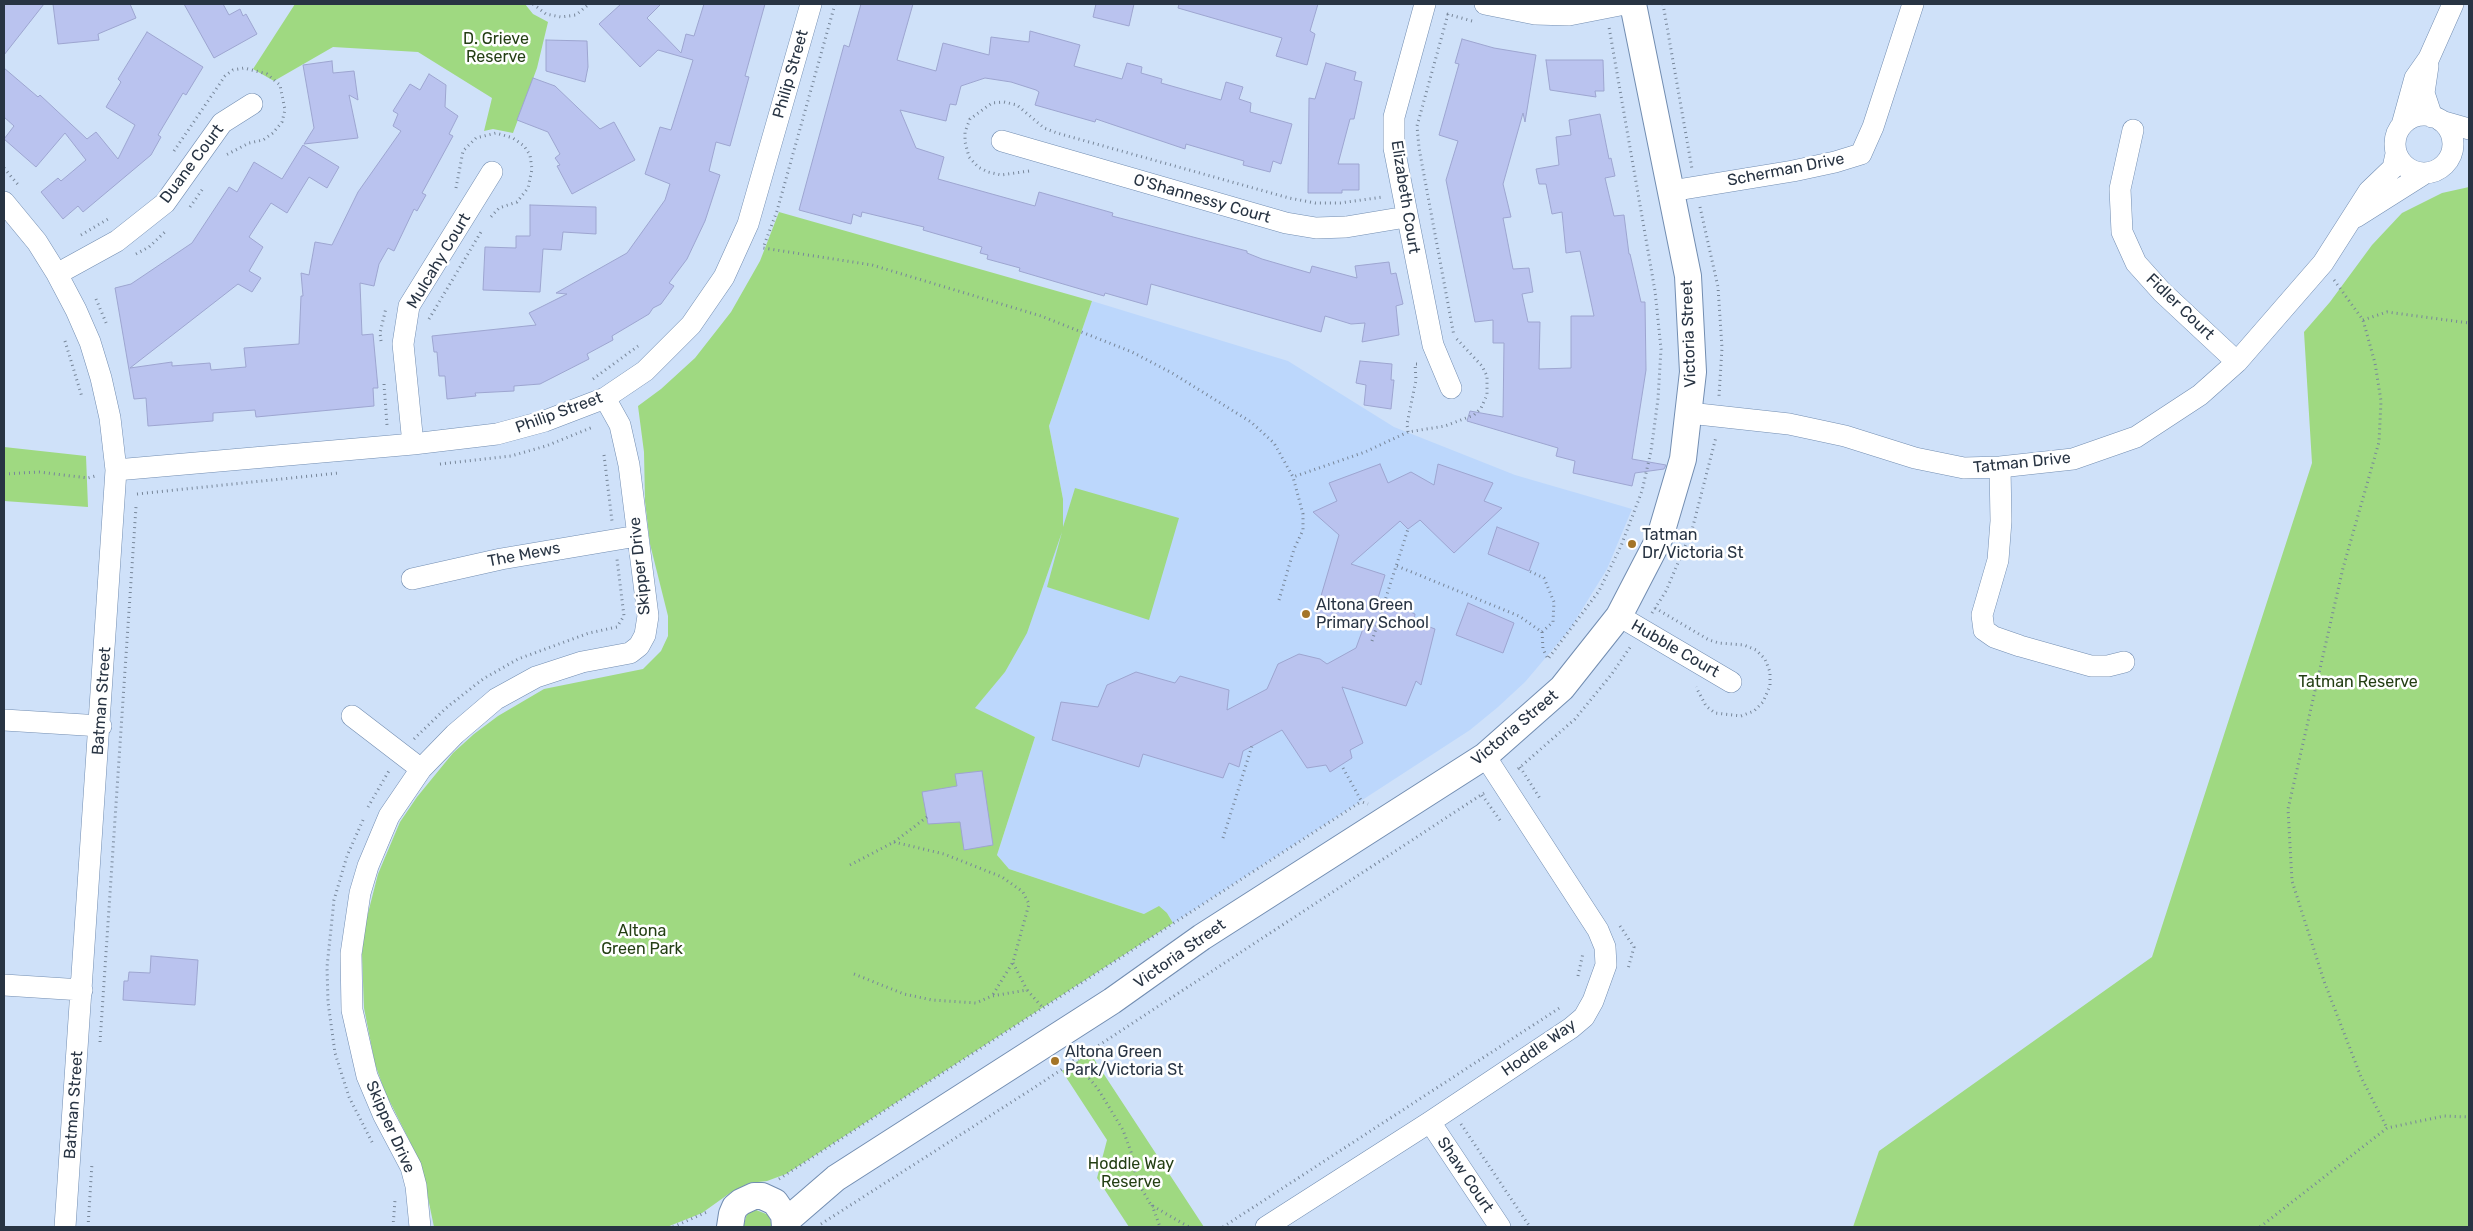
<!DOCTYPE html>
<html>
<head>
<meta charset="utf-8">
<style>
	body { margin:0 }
	#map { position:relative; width:2473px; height:1231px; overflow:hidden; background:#cfe1f9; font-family:Rubik,sans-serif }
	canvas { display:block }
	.frame { position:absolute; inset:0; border:5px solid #283443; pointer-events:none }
</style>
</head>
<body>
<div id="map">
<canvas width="2473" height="1231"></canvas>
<div class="frame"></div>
</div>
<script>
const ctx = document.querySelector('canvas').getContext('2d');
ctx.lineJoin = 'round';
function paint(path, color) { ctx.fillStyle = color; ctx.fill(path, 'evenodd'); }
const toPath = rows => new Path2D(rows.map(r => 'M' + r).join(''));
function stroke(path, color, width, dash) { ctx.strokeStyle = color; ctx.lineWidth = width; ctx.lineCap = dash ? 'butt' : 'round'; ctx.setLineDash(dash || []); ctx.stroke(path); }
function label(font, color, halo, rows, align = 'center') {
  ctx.font = font + ' Rubik,sans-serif'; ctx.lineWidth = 5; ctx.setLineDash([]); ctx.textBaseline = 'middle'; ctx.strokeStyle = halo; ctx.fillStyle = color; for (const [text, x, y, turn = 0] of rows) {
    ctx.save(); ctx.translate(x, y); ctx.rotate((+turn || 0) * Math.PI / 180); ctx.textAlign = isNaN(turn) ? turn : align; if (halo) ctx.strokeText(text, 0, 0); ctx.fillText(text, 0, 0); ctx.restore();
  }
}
paint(toPath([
	[1092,301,1288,361,1394,427,1515,475,1632,509,1607,569,1570,629,1525,682,1498,707,1470,730,1173,923,1167,913,1144,914,1009,869,997,855,1035,737,974,708,1005,672,1042,590,1063,528,1063,499,1049,426]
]), '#bcd7fc');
paint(toPath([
	[295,4,525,4,533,14,548,22,537,68,513,133,493,129,484,131,492,98,418,52,333,47,274,81,253,69],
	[2469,187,2469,1227,1853,1227,1879,1151,2152,957,2312,463,2304,332,2330,302,2372,245,2402,213,2442,193],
	[779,212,1092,301,1049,426,1063,499,1063,527,1075,488,1179,518,1149,620,1047,587,1062,532,1027,633,1005,672,975,708,1035,737,997,855,1009,869,1144,914,1159,906,1167,913,1173,923,786,1174,767,1181,749,1183,730,1193,702,1213,667,1227,434,1227,421,1164,385,1092,375,1064,364,1008,362,954,365,925,378,874,400,822,417,797,453,753,474,734,498,716,544,689,643,669,661,651,668,636,668,616,650,544,645,501,644,452,638,406,661,389,695,358,731,312,760,261],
	[4,447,86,456,88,507,4,501],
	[1090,1053,1204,1227,1129,1227,1097,1178,1107,1140,1062,1071],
	[756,1210,769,1215,772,1227,743,1227,747,1214]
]), '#9fd981');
const building = toPath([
	[4,4,44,4,4,55,4,4],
	[53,4,130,4,136,18,98,34,99,40,58,44,53,4],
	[184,4,223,4,229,15,240,9,243,16,246,14,257,34,214,58,184,4],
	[621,4,661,4,647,18,681,53,686,34,694,36,704,4,765,4,745,76,749,77,730,146,716,142,709,171,720,175,705,221,687,259,669,283,674,286,661,304,653,308,649,314,612,336,613,340,587,354,589,359,540,384,514,386,514,391,475,393,476,396,447,399,445,376,439,376,437,352,434,352,432,336,536,325,529,313,567,294,556,293,627,253,665,200,670,184,645,174,660,127,671,130,693,60,658,50,640,67,599,24,621,4],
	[861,4,913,4,897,60,936,71,943,43,989,55,991,37,1029,42,1030,31,1080,45,1074,66,1122,79,1127,63,1142,67,1141,73,1162,79,1161,83,1221,100,1226,82,1243,87,1239,99,1251,103,1250,112,1292,124,1281,164,1273,161,1270,172,1243,165,1244,161,1186,144,1185,149,1096,119,1095,122,1035,105,1039,92,1036,90,1011,82,985,78,961,86,956,105,950,104,946,121,900,110,916,148,944,157,938,179,1035,206,1039,192,1113,213,1112,216,1247,251,1247,253,1262,259,1310,273,1312,266,1357,278,1355,266,1389,262,1391,274,1396,273,1403,304,1396,306,1399,335,1362,342,1365,323,1351,324,1325,316,1321,332,1151,284,1147,305,1105,293,1104,296,1019,271,1020,268,987,259,988,255,980,253,982,247,923,230,924,227,862,212,861,217,853,214,851,224,799,210,844,45,849,47,861,4],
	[1096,4,1134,4,1129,26,1093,17,1096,4],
	[1179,4,1318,4,1310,31,1315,34,1307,65,1276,56,1282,38,1178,8,1179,4],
	[147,32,203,67,186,95,183,93,158,135,161,137,151,155,83,212,78,206,63,219,41,192,58,178,61,181,86,160,65,133,36,167,4,139,14,126,4,117,4,68,38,97,40,95,87,139,96,132,118,159,135,125,106,107,121,82,118,79,147,32],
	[1462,39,1494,48,1536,55,1525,122,1523,113,1503,184,1511,217,1503,218,1513,269,1529,268,1533,292,1522,294,1528,322,1540,322,1539,369,1571,368,1571,316,1594,316,1580,251,1566,253,1562,212,1552,214,1546,184,1539,184,1536,169,1559,165,1556,137,1571,135,1569,120,1600,114,1609,159,1611,158,1615,176,1605,178,1614,216,1624,215,1629,254,1630,254,1641,302,1645,302,1646,370,1632,459,1666,465,1664,469,1635,473,1632,486,1573,473,1575,461,1556,456,1558,448,1467,421,1470,411,1503,417,1504,343,1493,343,1493,320,1475,322,1446,180,1458,141,1439,135,1459,64,1455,63,1462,39],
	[546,40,587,41,588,67,585,82,546,71,546,40],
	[1546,60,1603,60,1604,91,1595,91,1596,97,1550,90,1546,60],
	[332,61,333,73,354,71,358,100,349,95,358,138,304,144,314,128,303,65,332,61],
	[1326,63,1356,72,1354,80,1362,82,1354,119,1350,119,1338,164,1359,164,1359,190,1342,190,1342,193,1308,193,1309,98,1315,99,1326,63],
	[429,74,446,85,445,107,458,116,449,134,453,136,422,193,426,195,417,211,414,209,394,251,388,248,379,264,374,286,360,283,362,335,373,334,378,388,373,388,374,406,256,417,255,410,213,413,213,421,148,426,146,398,134,399,115,288,131,284,192,243,229,187,237,192,254,162,282,179,303,145,339,167,327,188,309,177,287,213,271,203,249,237,263,247,249,271,261,278,252,292,238,284,130,368,172,362,172,366,210,363,211,370,246,367,244,348,299,344,301,296,303,296,301,273,309,275,315,242,332,245,358,192,401,131,393,126,398,114,393,111,410,84,420,90,429,74],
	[533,78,555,86,600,129,614,122,635,160,572,194,557,166,560,165,555,158,560,154,548,132,517,120,533,78],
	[530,205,596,207,596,234,563,232,561,250,543,249,540,292,483,290,485,247,516,248,516,236,530,236,530,205],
	[1360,361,1392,364,1391,380,1394,380,1391,409,1364,405,1366,385,1356,383,1360,361],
	[1380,464,1388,483,1411,472,1434,485,1438,464,1493,483,1484,501,1502,508,1454,553,1420,520,1408,529,1400,521,1351,564,1385,575,1378,598,1415,614,1414,621,1435,629,1421,685,1416,681,1406,706,1342,687,1363,743,1350,750,1352,758,1330,772,1326,765,1307,768,1282,730,1243,751,1239,767,1229,763,1223,778,1143,754,1139,767,1052,740,1061,702,1098,707,1107,685,1136,672,1175,683,1180,676,1229,690,1227,710,1267,689,1278,664,1299,654,1320,659,1327,664,1356,648,1364,626,1316,613,1339,535,1313,512,1337,501,1329,483,1380,464],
	[1497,527,1539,543,1529,571,1488,554,1497,527],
	[1468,603,1514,623,1503,653,1456,635,1468,603],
	[982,771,993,845,964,850,960,822,928,824,922,792,957,786,955,774,982,771],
	[151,956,198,960,195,1005,123,1000,124,981,128,981,129,972,150,973,151,956]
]);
paint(building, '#bac3ef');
stroke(building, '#9da5d0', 1);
const minor = toPath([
	[1425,4,1394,117,1394,148,1433,345,1451,388],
	[1485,4,1535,14,1569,15,1625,4],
	[2428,66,2424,93,2432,117],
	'2395 144a29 29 0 1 1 58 0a29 29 0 1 1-58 0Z',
	[2441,121,2469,129],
	[2402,125,2415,78,2429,58,2453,4],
	[2133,130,2120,189,2122,232,2136,263,2162,292,2237,362],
	[1002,141,1286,223,1316,228,1346,227,1406,217],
	[1671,191,1793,171,1835,162,1861,154,1873,127,1913,4],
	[4,202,37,242,57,274,76,310,90,342,101,378,110,418,116,470,65,1227],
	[2356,217,2424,174],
	[57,274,117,241,165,203,222,123,252,104],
	[1689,413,1789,424,1845,436,1915,458,1964,468,2000,467,2073,459,2136,437,2200,395,2237,362,2323,263,2369,191,2393,168,2396,154],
	[413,444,403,344,409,306,492,172],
	[2000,467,2001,521,1998,560,1982,615,1984,630,1994,637,2020,646,2091,666,2108,666,2124,662],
	[116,470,413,444,497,434,545,421,605,398,645,371,691,325,724,277,748,224,811,4],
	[412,579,501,559,637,536],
	[1619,616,1731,682],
	[352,716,421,769],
	[4,720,101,726],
	[4,985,82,990],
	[1430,1122,1500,1227],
	[420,1227,416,1186,411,1167,383,1114,367,1076,352,1010,351,954,360,893,368,866,389,816,421,769,455,734,496,699,536,677,582,662,630,653,639,646,645,635,648,616,629,465,620,425,605,398],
	[1266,1227,1430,1122,1571,1028,1584,1017,1593,1001,1606,965,1605,947,1598,930,1485,756]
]);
const tertiary = toPath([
	[785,1222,836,1178,1112,1001,1202,937,1485,756,1562,688,1619,616,1660,537,1683,459,1693,372,1688,276,1633,4],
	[730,1227,732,1214,735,1207,741,1202,754,1196,762,1196,775,1202,784,1215,785,1227]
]);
stroke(minor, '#728db1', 22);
stroke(tertiary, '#728db1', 28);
stroke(toPath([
	[533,4,546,14,561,17,576,15,589,4],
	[835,4,777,211,763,248,872,265,1041,316,1132,352,1172,373,1251,422,1274,443,1293,477,1365,452,1408,432,1445,426,1474,415,1481,408,1487,395,1487,376,1482,366,1454,336],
	[1663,4,1692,169],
	[1447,14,1472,21],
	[1448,14,1417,126,1419,148,1454,336],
	[174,151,225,76,233,70,244,68,267,74,280,85,285,110,282,122,273,133,263,140,249,143,226,155],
	[4,168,20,187],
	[1029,171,1001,175,988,172,978,167,969,157,965,142,965,132,970,119,992,103,1004,102,1017,105,1044,128,1057,133,1289,198,1315,203,1340,203,1383,197],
	[456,188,463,151,476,138,496,133,513,138,524,146,530,155,532,169,528,188,517,202,499,208,490,218],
	[190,207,204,187],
	[1700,207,1718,287,1722,348,1719,396],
	[81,235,108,219],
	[136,254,149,247,167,230],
	[2334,280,2363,320,2375,363,2381,401,2379,442,2343,568,2288,809,2292,881,2324,981,2361,1077,2387,1128],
	[96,299,107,325],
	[429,319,481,232],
	[2363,320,2387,312,2469,323],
	[65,341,82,397],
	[381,341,380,333,386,308],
	[593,379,638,346],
	[384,384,387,425],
	[1408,432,1407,424,1416,380,1415,364,1418,364],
	[604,455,612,521],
	[440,464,511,456,546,446,593,427],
	[4,474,39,472,88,478,95,476],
	[137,494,339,473],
	[1397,566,1519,616,1542,632,1553,622,1554,602,1544,578,1529,571],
	[1279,600,1294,549,1303,530,1303,514,1293,477],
	[1655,608,1709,640,1719,643,1744,645,1756,650,1765,659,1770,672,1770,686,1763,702,1754,711,1741,716,1715,713,1706,706,1696,687],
	[1652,613,1666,591,1692,530,1716,437],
	[1542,632,1543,649,1548,659,1599,591,1621,546,1642,491,1651,451,1658,399,1661,349,1655,291,1609,27],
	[1372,641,1408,529],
	[414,739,446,708,483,679,518,659,589,633,617,627,624,616,617,559],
	[1520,767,1541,800],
	[1343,768,1362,802,1368,804],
	[1518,769,1575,719,1611,675,1631,646],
	[1482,795,1502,823],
	[368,807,390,769],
	[363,820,347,856,334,900,327,967,328,1002,335,1053,349,1097,373,1144],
	[1223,838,1252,746],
	[894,842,944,854,1002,877,1023,892,1029,904,1013,962,992,996],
	[850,865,894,842,927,817],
	[1620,926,1634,947,1628,969],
	[1013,963,1027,990],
	[854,974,904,994,932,1000,976,1003,992,996,1027,990,1043,1008],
	[1578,976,1583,953],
	[100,1042,136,507],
	[1070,1055,1098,1089,1123,1130,1131,1152,1137,1181,1151,1205,1189,1227],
	[1461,1124,1530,1227],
	[779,1179,1362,801],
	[1152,1205,1160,1227],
	[821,1224,1032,1089,1484,793],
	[88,1227,92,1163],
	[393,1227,395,1200],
	[673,1227,709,1211],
	[1223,1227,1561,1007],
	[2260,1227,2387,1128,2444,1116,2469,1117]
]), '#778699', 3, [1, 4]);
stroke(minor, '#fff', 21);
stroke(tertiary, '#fff', 26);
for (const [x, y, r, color] of [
	[1632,544,5,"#a47528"],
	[1306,614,5,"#a47528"],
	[1055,1061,5,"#a47528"]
]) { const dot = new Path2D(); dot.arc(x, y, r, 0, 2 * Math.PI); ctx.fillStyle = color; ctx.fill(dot); stroke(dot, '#fff', 2); }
label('16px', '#243f14', '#fff', [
	["D. Grieve",496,39],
	["Reserve",496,57],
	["Tatman Reserve",2358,682],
	["Altona",642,931],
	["Green Park",642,949],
	["Hoddle Way",1131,1164],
	["Reserve",1131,1182]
]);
label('16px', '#283443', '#fff', [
	["Philip Street",791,74,-74],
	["Duane Court",192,164,-53],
	["Scherman Drive",1786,170,-11],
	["Elizabeth Court",1405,197,81],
	["O'Shannessy Court",1202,199,16],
	["Mulcahy Court",439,261,-59],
	["Fidler Court",2180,307,44],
	["Victoria Street",1689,334,-92],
	["Philip Street",559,413,-20],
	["Tatman Drive",2022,463,-6],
	["The Mews",524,555,-11],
	["Skipper Drive",640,566,-96],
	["Hubble Court",1675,649,30],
	["Batman Street",102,701,-86],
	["Victoria Street",1515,728,-40],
	["Victoria Street",1180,954,-35],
	["Hoddle Way",1539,1048,-35],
	["Batman Street",74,1105,-86],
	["Skipper Drive",390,1127,66],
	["Shaw Court",1465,1175,56]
]);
label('16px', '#283443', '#fff', [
	["Tatman",1642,535],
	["Dr/Victoria St",1642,553],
	["Altona Green",1316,605],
	["Primary School",1316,623],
	["Altona Green",1065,1052],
	["Park/Victoria St",1065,1070]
], 'left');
</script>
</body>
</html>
